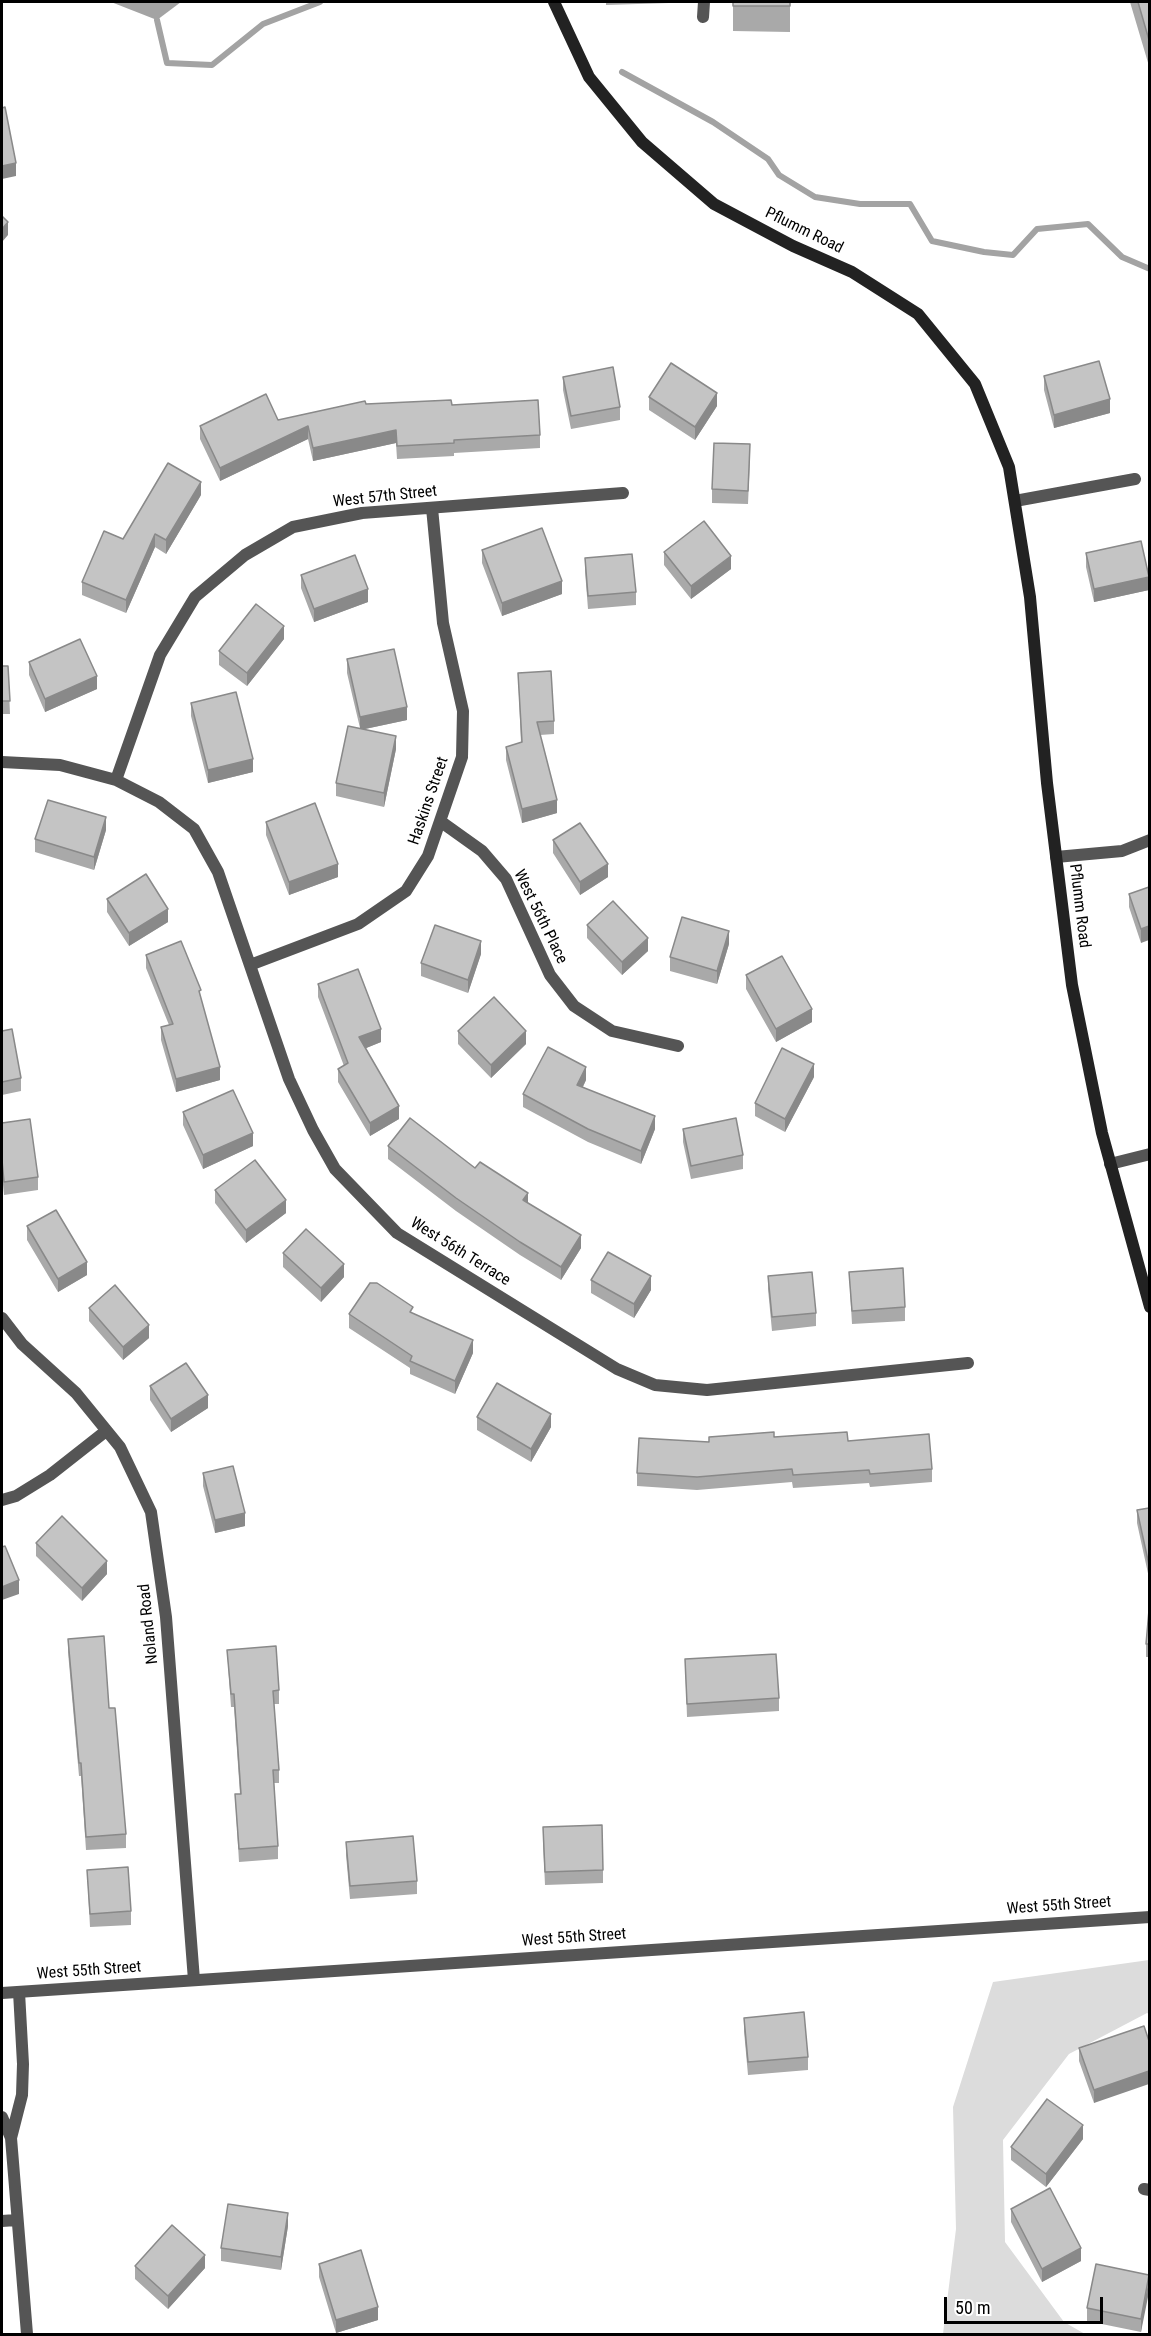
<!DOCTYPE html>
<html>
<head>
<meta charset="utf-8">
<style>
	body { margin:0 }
	#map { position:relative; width:1151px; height:2336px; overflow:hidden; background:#fff; font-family:"Roboto Condensed",sans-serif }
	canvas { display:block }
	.frame { position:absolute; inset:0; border:3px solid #000; pointer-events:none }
	.scale { position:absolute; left:944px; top:2297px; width:159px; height:27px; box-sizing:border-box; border:3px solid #000; border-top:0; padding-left:8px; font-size:18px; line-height:21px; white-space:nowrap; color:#000; -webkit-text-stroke:4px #fff; paint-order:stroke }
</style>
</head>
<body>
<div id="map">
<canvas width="1151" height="2336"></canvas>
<div class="frame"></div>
<div class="scale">50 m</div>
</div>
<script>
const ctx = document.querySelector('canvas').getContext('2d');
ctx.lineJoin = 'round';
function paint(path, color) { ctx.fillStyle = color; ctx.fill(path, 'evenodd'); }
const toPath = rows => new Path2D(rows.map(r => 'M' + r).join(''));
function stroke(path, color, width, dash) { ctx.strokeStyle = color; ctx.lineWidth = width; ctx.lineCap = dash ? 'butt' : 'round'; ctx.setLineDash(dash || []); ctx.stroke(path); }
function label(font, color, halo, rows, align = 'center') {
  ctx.font = font + ' "Roboto Condensed",sans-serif'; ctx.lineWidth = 4.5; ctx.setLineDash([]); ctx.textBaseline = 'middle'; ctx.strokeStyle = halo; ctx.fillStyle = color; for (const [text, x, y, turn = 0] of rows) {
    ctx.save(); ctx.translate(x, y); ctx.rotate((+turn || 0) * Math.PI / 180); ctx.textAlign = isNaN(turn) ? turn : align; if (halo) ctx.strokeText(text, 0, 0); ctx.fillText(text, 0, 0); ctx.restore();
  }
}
paint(toPath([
	[1149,1960,1149,2014,1147,2013,1069,2054,1003,2140,1005,2242,1064,2322,1085,2334,943,2334,956,2229,953,2107,993,1982]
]), '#dcdcdc');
paint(toPath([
	[111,2,181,2,157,20]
]), '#a3a3a3');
stroke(toPath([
	[157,20,167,63,212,65,263,24,320,2],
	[622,72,713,122,768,159,779,175,815,197,860,204,910,204,932,241,984,252,1013,255,1037,229,1088,224,1122,257,1150,269]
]), '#a3a3a3', 6);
stroke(toPath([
	[703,17,704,2],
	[1015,501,1135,479],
	[2,762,60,765,116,780,159,802,194,829,218,872,289,1079,313,1130,335,1169,397,1233,617,1369,655,1385,707,1390,968,1363],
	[116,780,160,655,195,597,245,555,293,527,362,513,623,493],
	[440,821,482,851,506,879,550,975,574,1006,612,1031,678,1046],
	[1056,857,1122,851,1150,840],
	[250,965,358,924,406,891,428,856,462,757,463,711,443,623,432,508],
	[1110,1164,1150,1154],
	[2,1318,22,1344,76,1393,120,1447,151,1512,166,1617,194,1980],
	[2,1500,16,1496,50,1475,106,1431],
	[19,1992,23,2064,22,2095,11,2138,27,2334],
	[2,2117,11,2138],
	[1144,2189,1150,2190],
	[2,2221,16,2220]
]), '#555', 12);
stroke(toPath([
	[2,1993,1150,1917]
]), '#555', 12);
stroke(toPath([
	[554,2,589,77,642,142,714,204,793,246,852,272,918,314,975,384,1009,467,1030,597,1047,783,1072,985,1102,1133,1150,1307]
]), '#222', 12);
paint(toPath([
	[606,2,669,2,669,3,606,5],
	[733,2,790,2,790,32,733,31],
	[1130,2,1149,2,1149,66],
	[1044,376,1110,413,1054,428,1044,390],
	[563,377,620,407,620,420,571,429,563,390],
	[649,397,717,406,695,440,649,410],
	[366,404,452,405,540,435,540,448,454,453,454,456,397,459,396,443,313,461,308,439,220,481,200,439,200,426,278,420],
	[750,458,748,504,712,503,712,489],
	[201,495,166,554,155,547,126,613,82,595,82,582,123,539],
	[482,550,562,594,502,616,482,563],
	[664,552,731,569,691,599,664,565],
	[1086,553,1149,590,1094,602,1086,567],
	[585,558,636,592,636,605,588,609,585,571],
	[301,575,368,602,314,622,301,588],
	[284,639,247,686,219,665,219,651],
	[347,659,407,720,365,729,396,749,384,807,336,796,336,783,360,728,347,673],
	[29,662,97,689,45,712,29,675],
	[2,666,8,666,10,714,2,714],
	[518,673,554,721,554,734,540,735,557,813,522,823,506,760,506,747,521,743],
	[191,703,253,772,208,783,191,716],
	[266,822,338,877,289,895,266,835],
	[106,830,94,870,35,852,35,839],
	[553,840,608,877,580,895,553,853],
	[1149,887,1141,943,1129,907,1129,894],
	[107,899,168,922,129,946,107,912],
	[587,925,648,951,622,975,587,938],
	[729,944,717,984,670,971,670,957],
	[481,954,468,993,421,976,421,963],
	[146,955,201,999,220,1080,176,1092,161,1040,161,1027,169,1025,146,968],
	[746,975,812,1022,776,1042,746,989],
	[318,984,381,1042,366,1048,399,1119,370,1136,338,1082,338,1069,344,1066,318,997],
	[2,1031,21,1078,21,1091,2,1095],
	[458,1031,526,1044,491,1078,458,1044],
	[814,1077,785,1132,755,1116,755,1103],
	[586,1080,583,1087,655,1129,641,1164,588,1142,523,1107,523,1094],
	[183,1112,253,1146,203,1169,183,1125],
	[2,1123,38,1177,38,1190,4,1195,2,1174],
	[683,1129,743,1155,743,1169,691,1179,683,1142],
	[388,1146,475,1168,528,1203,581,1248,561,1280,520,1255,456,1211,388,1159],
	[215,1190,286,1213,246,1243,215,1203],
	[27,1226,87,1275,58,1292,27,1240],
	[283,1253,344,1277,321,1302,283,1267],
	[849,1272,905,1307,905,1321,852,1324],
	[768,1276,816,1313,816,1326,772,1331,768,1289],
	[591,1280,651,1290,634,1318,591,1293],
	[89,1308,149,1338,123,1360,89,1321],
	[413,1313,473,1353,455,1394,410,1374,410,1368,349,1328,349,1314],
	[150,1386,208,1408,171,1432,150,1400],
	[477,1417,551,1427,531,1462,477,1430],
	[774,1437,848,1441,932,1469,932,1482,870,1487,869,1483,793,1488,792,1482,697,1490,637,1486,637,1473,709,1442],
	[203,1473,245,1526,215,1533,203,1486],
	[1149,1508,1149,1578,1137,1523,1137,1510],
	[36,1543,107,1574,82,1601,36,1556],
	[1149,1610,1149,1657,1146,1657,1146,1644],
	[68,1639,109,1708,126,1834,126,1848,86,1850,81,1776,79,1776,68,1652],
	[227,1650,279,1690,279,1704,274,1704,279,1770,279,1783,274,1783,278,1846,278,1859,239,1862,235,1794,240,1794,234,1707,231,1707],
	[685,1659,779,1698,779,1711,687,1717],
	[543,1841,603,1870,603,1883,545,1885],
	[346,1842,417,1881,417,1894,350,1899,346,1855],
	[87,1870,131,1911,131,1925,90,1927],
	[744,2018,808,2057,808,2070,748,2075,744,2031],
	[1144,2026,1094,2103,1079,2061,1079,2048],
	[1083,2139,1046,2187,1011,2160,1011,2147],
	[1011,2209,1081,2261,1042,2282,1011,2222],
	[288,2226,281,2270,221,2261,221,2248],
	[319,2264,378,2320,336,2333,319,2277],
	[135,2266,205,2268,168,2309,135,2279],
	[1149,2275,1141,2332,1087,2321,1087,2308]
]), '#a9a9a9');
paint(toPath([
	[16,163,16,176,2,179,2,166],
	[8,222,8,235,2,242,2,229],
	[717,393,717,406,695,440,695,427],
	[1110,399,1110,413,1054,428,1054,415],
	[308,426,308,439,220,481,220,468],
	[396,430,396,443,313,461,313,448],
	[201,482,201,495,166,554,166,540],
	[155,534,155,547,126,613,126,600],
	[731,556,731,569,691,599,691,586],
	[1149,577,1149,590,1094,602,1094,589],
	[562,581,562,594,502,616,502,603],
	[368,589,368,602,314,622,314,609],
	[284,626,284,639,247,686,247,673],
	[97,676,97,689,45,712,45,699],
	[407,707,407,720,360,730,360,717],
	[396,736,396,749,384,807,384,793],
	[253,759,253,772,208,783,208,770],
	[557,800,557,813,522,823,522,809],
	[106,817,106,830,94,870,94,857],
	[3,851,3,864,2,865,2,852],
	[338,864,338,877,289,895,289,882],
	[608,864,608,877,580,895,580,882],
	[168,909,168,922,129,946,129,933],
	[1149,926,1149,940,1141,943,1141,929],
	[729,931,729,944,717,984,717,971],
	[648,938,648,951,622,975,622,962],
	[481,941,481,954,468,993,468,980],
	[812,1009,812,1022,776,1042,776,1029],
	[381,1029,381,1042,359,1051,359,1037],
	[526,1031,526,1044,491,1078,491,1065],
	[814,1064,814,1077,785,1132,785,1119],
	[220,1067,220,1080,176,1092,176,1079],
	[586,1067,586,1080,577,1098,577,1085],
	[399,1106,399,1119,370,1136,370,1123],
	[655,1116,655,1129,641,1164,641,1151],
	[253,1133,253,1146,203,1169,203,1155],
	[528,1193,528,1207,523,1200],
	[286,1200,286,1213,246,1243,246,1230],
	[581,1235,581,1248,561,1280,561,1267],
	[87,1262,87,1275,58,1292,58,1279],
	[344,1264,344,1277,321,1302,321,1288],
	[651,1276,651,1290,634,1318,634,1304],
	[149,1325,149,1338,123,1360,123,1347],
	[473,1340,473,1353,455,1394,455,1381],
	[208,1395,208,1408,171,1432,171,1419],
	[551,1414,551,1427,531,1462,531,1449],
	[245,1513,245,1526,215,1533,215,1520],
	[107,1561,107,1574,82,1601,82,1588],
	[19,1580,19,1594,2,1600,2,1587],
	[1149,2071,1149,2084,1094,2103,1094,2090],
	[1083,2125,1083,2139,1046,2187,1046,2174],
	[288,2213,288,2226,281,2270,281,2257],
	[1081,2248,1081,2261,1042,2282,1042,2269],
	[205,2255,205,2268,168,2309,168,2296],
	[1149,2279,1149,2292,1141,2332,1141,2319],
	[378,2307,378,2320,336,2333,336,2320]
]), '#898989');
const building = toPath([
	[733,2,790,2,790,6,733,6,733,2],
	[1138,2,1149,2,1149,40,1138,2],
	[5,107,16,163,2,166,2,108,5,107],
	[2,216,8,222,2,229,2,216],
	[1099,361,1110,399,1054,415,1044,376,1099,361],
	[671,363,717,393,695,427,649,397,671,363],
	[613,367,620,407,571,416,563,377,613,367],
	[266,394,278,420,365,401,366,404,451,400,452,405,538,400,540,435,454,440,454,443,397,446,396,430,313,448,308,426,220,468,200,426,266,394],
	[714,443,750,444,748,491,712,489,714,443],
	[168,463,201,482,166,540,155,534,126,600,82,582,104,531,123,539,168,463],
	[704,521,731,556,691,586,664,552,704,521],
	[542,528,562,581,502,603,482,550,542,528],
	[1141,541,1149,577,1094,589,1086,553,1141,541],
	[632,554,636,592,588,596,585,558,632,554],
	[355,555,368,589,314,609,301,575,355,555],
	[256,604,284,626,247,673,219,651,256,604],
	[80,639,97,676,45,699,29,662,80,639],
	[394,649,407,707,360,717,347,659,394,649],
	[2,666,8,666,10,701,2,701,2,666],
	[551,671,554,721,537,722,557,800,522,809,506,747,522,742,518,673,551,671],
	[236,692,253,759,208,770,191,703,236,692],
	[348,726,396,736,384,793,336,783,348,726],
	[48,800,106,817,94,857,35,839,48,800],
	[315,803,338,864,289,882,266,822,315,803],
	[580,823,608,864,580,882,553,840,580,823],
	[146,874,168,909,129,933,107,899,146,874],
	[1149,887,1149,926,1141,929,1129,894,1149,887],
	[613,901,648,938,622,962,587,925,613,901],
	[682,917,729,931,717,971,670,957,682,917],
	[435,925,481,941,468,980,421,963,435,925],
	[181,941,201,990,199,991,220,1067,176,1079,161,1027,173,1024,146,955,181,941],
	[782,956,812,1009,776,1029,746,975,782,956],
	[358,969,381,1029,359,1037,399,1106,370,1123,338,1069,348,1063,318,984,358,969],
	[494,997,526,1031,491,1065,458,1031,494,997],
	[12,1029,21,1078,2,1082,2,1031,12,1029],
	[548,1047,586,1067,577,1085,655,1116,641,1151,588,1129,523,1094,548,1047],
	[782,1048,814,1064,785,1119,755,1103,782,1048],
	[233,1090,253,1133,203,1155,183,1112,233,1090],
	[410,1118,475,1168,480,1162,528,1193,523,1200,581,1235,561,1267,520,1242,456,1198,388,1146,410,1118],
	[736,1118,743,1155,691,1166,683,1129,736,1118],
	[30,1119,38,1177,4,1182,2,1160,2,1123,30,1119],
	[255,1160,286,1200,246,1230,215,1190,255,1160],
	[56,1210,87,1262,58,1279,27,1226,56,1210],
	[306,1229,344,1264,321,1288,283,1253,306,1229],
	[608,1252,651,1276,634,1304,591,1280,608,1252],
	[903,1268,905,1307,852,1311,849,1272,903,1268],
	[812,1272,816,1313,772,1317,768,1276,812,1272],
	[370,1283,377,1283,413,1307,410,1312,473,1340,455,1381,410,1361,412,1356,349,1314,370,1283],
	[115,1285,149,1325,123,1347,89,1308,115,1285],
	[186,1363,208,1395,171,1419,150,1386,186,1363],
	[497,1383,551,1414,531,1449,477,1417,497,1383],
	[774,1432,774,1437,847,1432,848,1441,929,1434,932,1469,870,1474,869,1470,793,1475,792,1469,697,1477,637,1473,639,1438,709,1442,709,1437,774,1432],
	[233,1466,245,1513,215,1520,203,1473,233,1466],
	[1149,1508,1149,1565,1137,1510,1149,1508],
	[62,1516,107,1561,82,1588,36,1543,62,1516],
	[5,1546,19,1580,2,1587,2,1547,5,1546],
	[1149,1610,1149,1644,1146,1644,1149,1610],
	[104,1636,109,1708,115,1708,126,1834,86,1837,81,1763,79,1763,68,1639,104,1636],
	[276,1646,279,1690,273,1691,279,1770,273,1770,278,1846,239,1849,235,1794,241,1794,234,1694,231,1694,227,1650,276,1646],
	[776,1654,779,1698,687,1704,685,1659,776,1654],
	[602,1825,603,1870,545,1872,543,1827,602,1825],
	[413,1836,417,1881,350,1886,346,1842,413,1836],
	[128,1867,131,1911,90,1914,87,1870,128,1867],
	[804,2012,808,2057,748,2062,744,2018,804,2012],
	[1144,2026,1149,2041,1149,2071,1094,2090,1079,2048,1144,2026],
	[1047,2099,1083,2125,1046,2174,1011,2147,1047,2099],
	[1050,2188,1081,2248,1042,2269,1011,2209,1050,2188],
	[228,2204,288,2213,281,2257,221,2248,228,2204],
	[172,2225,205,2255,168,2296,135,2266,172,2225],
	[361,2250,378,2307,336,2320,319,2264,361,2250],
	[1096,2264,1149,2275,1141,2319,1087,2308,1096,2264]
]);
paint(building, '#c4c4c4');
stroke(building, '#898989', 1.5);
label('16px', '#000', '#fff', [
	["Pflumm Road",804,231,26],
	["West 57th Street",385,497,-6],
	["Haskins Street",429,801,-71],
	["Pflumm Road",1079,906,83],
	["West 56th Place",540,917,64],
	["West 56th Terrace",460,1252,32],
	["Noland Road",149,1624,-96],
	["West 55th Street",1059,1906,-4],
	["West 55th Street",574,1938,-4],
	["West 55th Street",89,1971,-4]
]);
</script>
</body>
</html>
